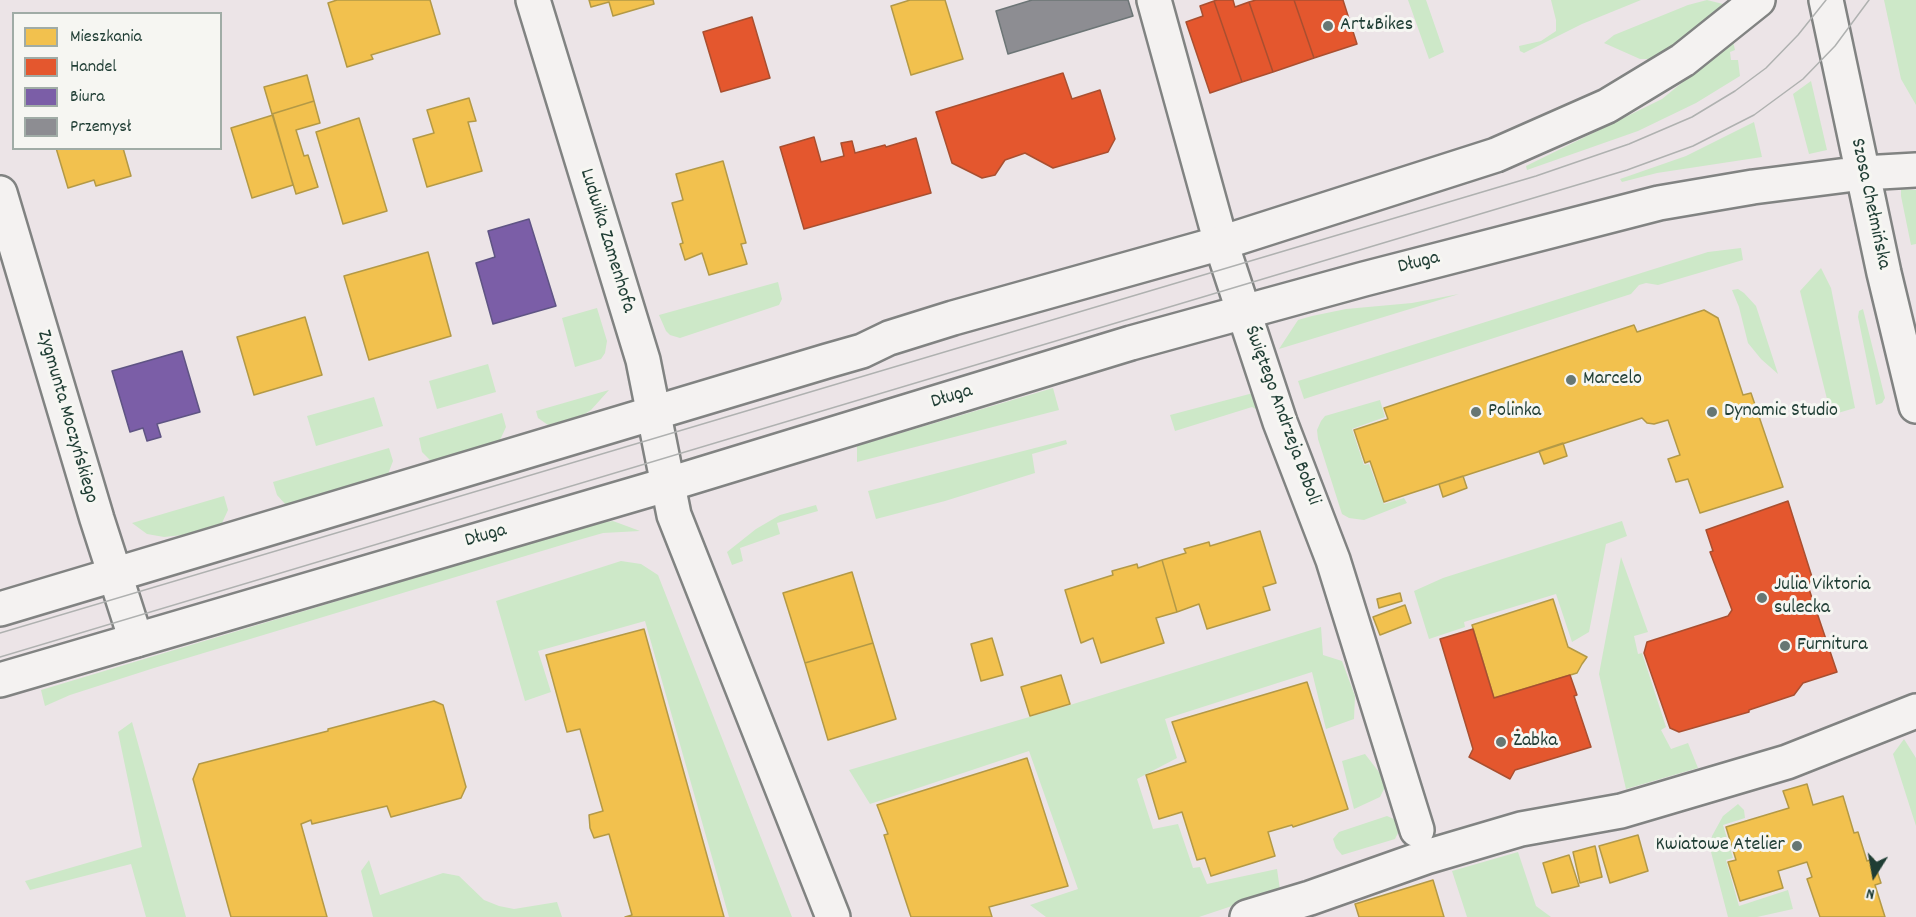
<!DOCTYPE html>
<html>
<head>
<meta charset="utf-8">
<style>
	body { margin:0 }
	#map { position:relative; width:1916px; height:917px; overflow:hidden; background:#ece4e7; font-family:Dekko,sans-serif }
	canvas { display:block }
	.legend { position:absolute; left:12px; top:12px; width:210px; height:138px; box-sizing:border-box; background:#f6f6f2; border:2px solid #a0aca6; margin:0; padding:8px 10px; list-style:none; font-size:18px; color:#1f3d34 }
	.legend li { display:flex; align-items:center; gap:12px; height:30px }
	.legend b { width:30px; border:2px solid #a0aca6 }
	.north { position:absolute; left:1844px; top:845px; width:60px; height:60px; -webkit-text-stroke:4px #f6f6f2; paint-order:stroke; rotate:191deg; font-size:16px; font-weight:700; line-height:24px; text-align:center; color:#1f3d34 }
	.north::after { content:''; display:block; margin:auto; width:21px; height:27px; background:#1f3d34; clip-path:polygon(50% 0,100% 100%,50% 72%,0 100%) }
</style>
</head>
<body>
<div id="map">
<canvas width="1916" height="917"></canvas>
<ul class="legend">
<li><b style="height:16px;background:#f2c14e"></b>Mieszkania</li>
<li><b style="height:16px;background:#e4572e"></b>Handel</li>
<li><b style="height:16px;background:#7b5ea7"></b>Biura</li>
<li><b style="height:16px;background:#8d8d92"></b>Przemysł</li>
</ul>
<div class="north">N</div>
</div>
<script>
const ctx = document.querySelector('canvas').getContext('2d');
ctx.lineJoin = 'round';
function paint(path, color) { ctx.fillStyle = color; ctx.fill(path, 'evenodd'); }
const toPath = rows => new Path2D(rows.map(r => 'M' + r).join(''));
function stroke(path, color, width, dash) { ctx.strokeStyle = color; ctx.lineWidth = width; ctx.lineCap = dash ? 'butt' : 'round'; ctx.setLineDash(dash || []); ctx.stroke(path); }
function label(font, color, halo, rows, align = 'center') {
  ctx.font = font + ' Dekko,sans-serif'; ctx.lineWidth = 6; ctx.setLineDash([]); ctx.textBaseline = 'middle'; ctx.strokeStyle = halo; ctx.fillStyle = color; for (const [text, x, y, turn = 0] of rows) {
    ctx.save(); ctx.translate(x, y); ctx.rotate((+turn || 0) * Math.PI / 180); ctx.textAlign = isNaN(turn) ? turn : align; if (halo) ctx.strokeText(text, 0, 0); ctx.fillText(text, 0, 0); ctx.restore();
  }
}
paint(toPath([
	[1408,0,1426,0,1444,52,1429,59],
	[1551,0,1641,0,1582,24,1524,53,1520,51,1519,46,1541,41,1556,31,1556,20],
	[1707,0,1723,4,1705,21,1657,59,1640,59,1604,43,1614,35,1688,5],
	[1884,0,1916,0,1916,105,1901,79],
	[1733,41,1735,50,1730,52,1731,60,1738,60,1740,76,1696,103,1638,131,1527,170,1526,166,1662,99],
	[1811,81,1827,150,1809,154,1793,94],
	[1754,122,1762,157,1657,173,1622,182,1620,179,1686,156],
	[1901,189,1916,190,1916,244,1911,245,1901,196],
	[1741,248,1743,260,1658,285,1646,283,1639,285,1631,294,1304,399,1298,381,1708,252],
	[1821,268,1831,288,1855,408,1831,415,1800,291],
	[778,282,782,299,779,305,680,338,670,335,666,331,659,315],
	[1738,289,1744,293,1756,306,1778,374,1761,359,1748,343,1739,307,1732,290],
	[1459,294,1279,349,1298,320,1312,316,1346,309,1412,303],
	[597,308,607,341,605,353,601,359,575,367,562,318],
	[1863,309,1885,398,1882,403,1876,405,1858,317,1859,311],
	[488,364,496,392,437,409,429,381],
	[1053,388,1059,410,857,462,857,446],
	[609,390,591,410,583,415,548,425,538,418,536,411],
	[1257,392,1264,413,1252,407,1175,431,1170,415],
	[374,397,383,426,316,446,307,416],
	[1380,400,1385,417,1352,429,1364,465,1369,464,1384,504,1404,498,1407,503,1364,520,1349,518,1342,514,1318,439,1317,430,1321,421,1325,416],
	[502,413,506,427,500,440,431,461,422,452,419,438],
	[1066,440,1067,444,1032,454,1035,473,945,501,876,519,868,491],
	[389,448,393,461,388,474,286,505,277,495,273,482],
	[224,496,228,510,222,523,183,535,164,537,147,534,132,523],
	[816,505,818,511,777,523,780,534,740,548,743,561,732,565,727,552,756,529,780,515],
	[613,521,640,531,603,533,575,541,154,668,70,695,45,706,41,690,597,523],
	[1622,521,1627,536,1606,544,1589,632,1572,642,1556,594,1464,622,1465,627,1429,639,1414,591,1443,578],
	[1621,557,1648,632,1634,636,1638,654,1642,653,1666,727,1661,730,1671,749,1688,743,1698,768,1626,789,1599,674],
	[621,561,641,564,658,575,792,917,729,917,645,621,538,651,551,692,525,701,496,601],
	[1321,627,1323,655,1342,661,1355,696,1354,719,1326,729,1312,672,1165,719,1177,758,1137,779,1153,829,1178,824,1193,868,1200,867,1207,884,1277,869,1280,890,1199,917,1046,917,1030,905,1078,889,1029,751,870,804,849,770,1070,705],
	[132,722,186,917,146,917,131,864,30,890,25,881,142,847,118,732],
	[1904,739,1916,758,1916,826,1893,754],
	[1365,754,1382,776,1385,787,1380,797,1354,809,1342,761],
	[1738,804,1744,810,1745,818,1723,825,1733,858,1726,860,1739,906,1788,890,1793,909,1757,917,1728,917,1711,852,1712,836,1723,816],
	[1387,816,1396,820,1399,831,1395,839,1342,855,1336,848,1333,839,1339,832],
	[1518,852,1536,906,1551,917,1467,917,1452,871],
	[369,860,380,895,443,873,459,876,484,900,499,906,514,909,557,902,562,917,373,917,361,871]
]), '#cde8c8');
const homes = toPath([
	[337,0,430,0,440,34,371,55,373,59,347,67,328,3,337,0],
	[589,0,653,0,654,4,613,16,609,2,591,7,589,0],
	[910,0,945,0,963,59,911,75,891,6,910,0],
	[307,75,314,101,272,114,264,87,307,75],
	[469,98,476,121,468,122,482,171,427,187,413,139,434,133,427,110,469,98],
	[314,101,320,123,296,130,304,156,308,155,318,187,296,194,272,114,314,101],
	[273,115,293,185,252,198,231,128,273,115],
	[359,118,387,211,343,224,316,132,359,118],
	[56,148,123,148,131,176,96,186,94,180,68,188,56,148],
	[723,161,746,243,741,244,747,264,709,275,702,253,685,260,680,244,683,243,672,203,683,200,676,174,723,161],
	[428,252,451,336,369,360,344,276,428,252],
	[1704,310,1718,318,1743,395,1751,393,1783,487,1700,513,1688,479,1676,482,1668,459,1680,455,1668,420,1654,424,1647,423,1642,418,1384,502,1370,461,1365,463,1354,430,1388,419,1384,408,1634,325,1637,332,1704,310],
	[305,317,322,375,254,395,237,337,305,317],
	[1563,443,1567,456,1544,464,1539,451,1563,443],
	[1463,476,1467,488,1443,497,1439,484,1463,476],
	[1260,531,1276,583,1263,587,1270,610,1207,629,1199,604,1177,612,1162,560,1186,553,1184,549,1209,542,1210,546,1260,531],
	[1162,560,1177,612,1156,618,1164,643,1101,663,1093,638,1081,643,1065,590,1113,575,1112,571,1137,564,1138,568,1162,560],
	[852,572,873,643,805,663,783,593,852,572],
	[1400,593,1402,601,1379,608,1377,599,1400,593],
	[1553,599,1568,647,1587,657,1582,664,1577,673,1494,698,1472,625,1553,599],
	[1405,605,1411,623,1380,635,1373,617,1405,605],
	[644,629,724,917,625,917,632,915,609,834,594,838,590,828,589,815,603,811,580,729,567,732,546,655,644,629],
	[992,638,1003,675,981,681,971,644,992,638],
	[873,643,896,719,828,740,805,663,873,643],
	[1061,675,1070,704,1030,716,1021,687,1061,675],
	[1307,682,1348,809,1293,827,1292,825,1268,832,1275,856,1211,876,1205,858,1197,860,1182,812,1159,819,1146,775,1186,762,1172,722,1307,682],
	[434,701,443,705,466,787,461,798,391,817,387,806,312,824,311,820,301,824,327,917,231,917,193,779,199,764,328,731,328,729,434,701],
	[1027,758,1068,886,989,907,992,917,911,917,884,835,888,834,877,805,1027,758],
	[1807,784,1813,805,1843,796,1854,833,1858,832,1867,861,1873,859,1881,883,1875,885,1885,917,1820,917,1807,879,1812,877,1807,862,1778,871,1783,888,1740,901,1728,862,1736,860,1726,827,1789,808,1783,791,1807,784],
	[1638,835,1648,871,1610,883,1599,846,1638,835],
	[1595,846,1602,877,1580,883,1573,852,1595,846],
	[1569,855,1579,886,1552,893,1543,863,1569,855],
	[1433,880,1444,917,1359,917,1355,904,1433,880]
]);
paint(homes, '#f2c14e');
stroke(homes, '#b39946', 1.5);
const shops = toPath([
	[1217,0,1233,0,1235,7,1249,2,1273,72,1242,82,1214,1,1217,0],
	[1256,0,1294,0,1314,58,1273,72,1249,2,1256,0],
	[1294,0,1343,0,1357,44,1314,58,1294,0],
	[1214,1,1242,82,1210,93,1186,22,1203,16,1200,6,1214,1],
	[752,17,770,78,721,92,703,32,752,17],
	[1063,73,1072,99,1100,90,1115,139,1108,152,1053,168,1025,153,1005,160,995,175,982,178,952,163,936,112,1063,73],
	[814,137,821,162,844,156,841,143,852,141,855,153,885,145,886,147,916,138,931,193,804,229,780,147,814,137],
	[1788,501,1812,577,1808,586,1837,672,1803,683,1794,695,1749,710,1749,712,1679,732,1670,728,1644,653,1647,642,1728,616,1732,610,1710,552,1713,551,1706,530,1788,501],
	[1473,629,1494,698,1570,675,1577,695,1574,696,1591,747,1515,770,1510,779,1469,757,1473,749,1440,639,1473,629]
]);
paint(shops, '#e4572e');
stroke(shops, '#a94f30', 1.5);
const offices = toPath([
	[529,219,556,306,493,324,476,263,495,257,488,231,529,219],
	[182,351,200,412,157,424,161,437,147,441,143,428,130,432,112,371,182,351]
]);
paint(offices, '#7b5ea7');
stroke(offices, '#5f5484', 1.5);
const industry = toPath([
	[1032,0,1128,0,1133,16,1008,54,996,11,1032,0]
]);
paint(industry, '#8d8d92');
stroke(industry, '#6c7576', 1.5);
const street = toPath([
	[533,0,643,360,674,515,833,917],
	[1154,0,1221,243,1280,422,1333,560,1417,830],
	[0,193,97,519,136,640],
	[1247,917,1310,898,1426,857,1521,829,1621,811,1787,762,1916,711]
]);
const secondary = toPath([
	[1826,0,1884,273,1916,406],
	[0,609,827,361,862,351,889,338,953,318,1221,243,1496,155,1607,106,1683,60,1758,0],
	[0,680,669,484,1131,343,1364,279,1659,203,1753,187,1863,173,1916,170]
]);
stroke(street, '#818382', 38);
stroke(secondary, '#818382', 38);
stroke(street, '#f4f2f1', 33);
stroke(secondary, '#f4f2f1', 33);
stroke(toPath([
	[0,633,1536,176,1629,144,1692,117,1735,91,1766,68,1798,35,1826,0],
	[0,657,1627,170,1693,146,1754,115,1803,79,1835,46,1869,0]
]), '#afb1b0', 1.5);
for (const [x, y, r, color] of [
	[1328,26,6,"#677773"],
	[1571,380,6,"#677773"],
	[1476,412,6,"#677773"],
	[1712,412,6,"#677773"],
	[1762,598,6,"#677773"],
	[1785,646,6,"#677773"],
	[1501,742,6,"#677773"],
	[1797,846,6,"#677773"]
]) { const dot = new Path2D(); dot.arc(x, y, r, 0, 2 * Math.PI); ctx.fillStyle = color; ctx.fill(dot); stroke(dot, '#f6f6f2', 2); }
label('20px', '#1f3d34', '#f6f6f2', [
	["Art&Bikes",1340,26],
	["Marcelo",1583,380],
	["Polinka",1488,412],
	["Dynamic Studio",1724,412],
	["Julia Viktoria",1774,586],
	["sulecka",1774,609],
	["Furnitura",1797,646],
	["Żabka",1513,742],
	["Kwiatowe Atelier",1785,846,"right"]
], 'left');
label('20px', '#1f3d34', '#f6f6f2', [
	["Szosa Chełmińska",1869,204,78],
	["Ludwika Zamenhofa",606,241,73],
	["Długa",1419,264,-14],
	["Długa",952,398,-17],
	["Świętego Andrzeja Boboli",1281,416,70],
	["Zygmunta Moczyńskiego",66,417,74],
	["Długa",486,537,-16]
]);
</script>
</body>
</html>
